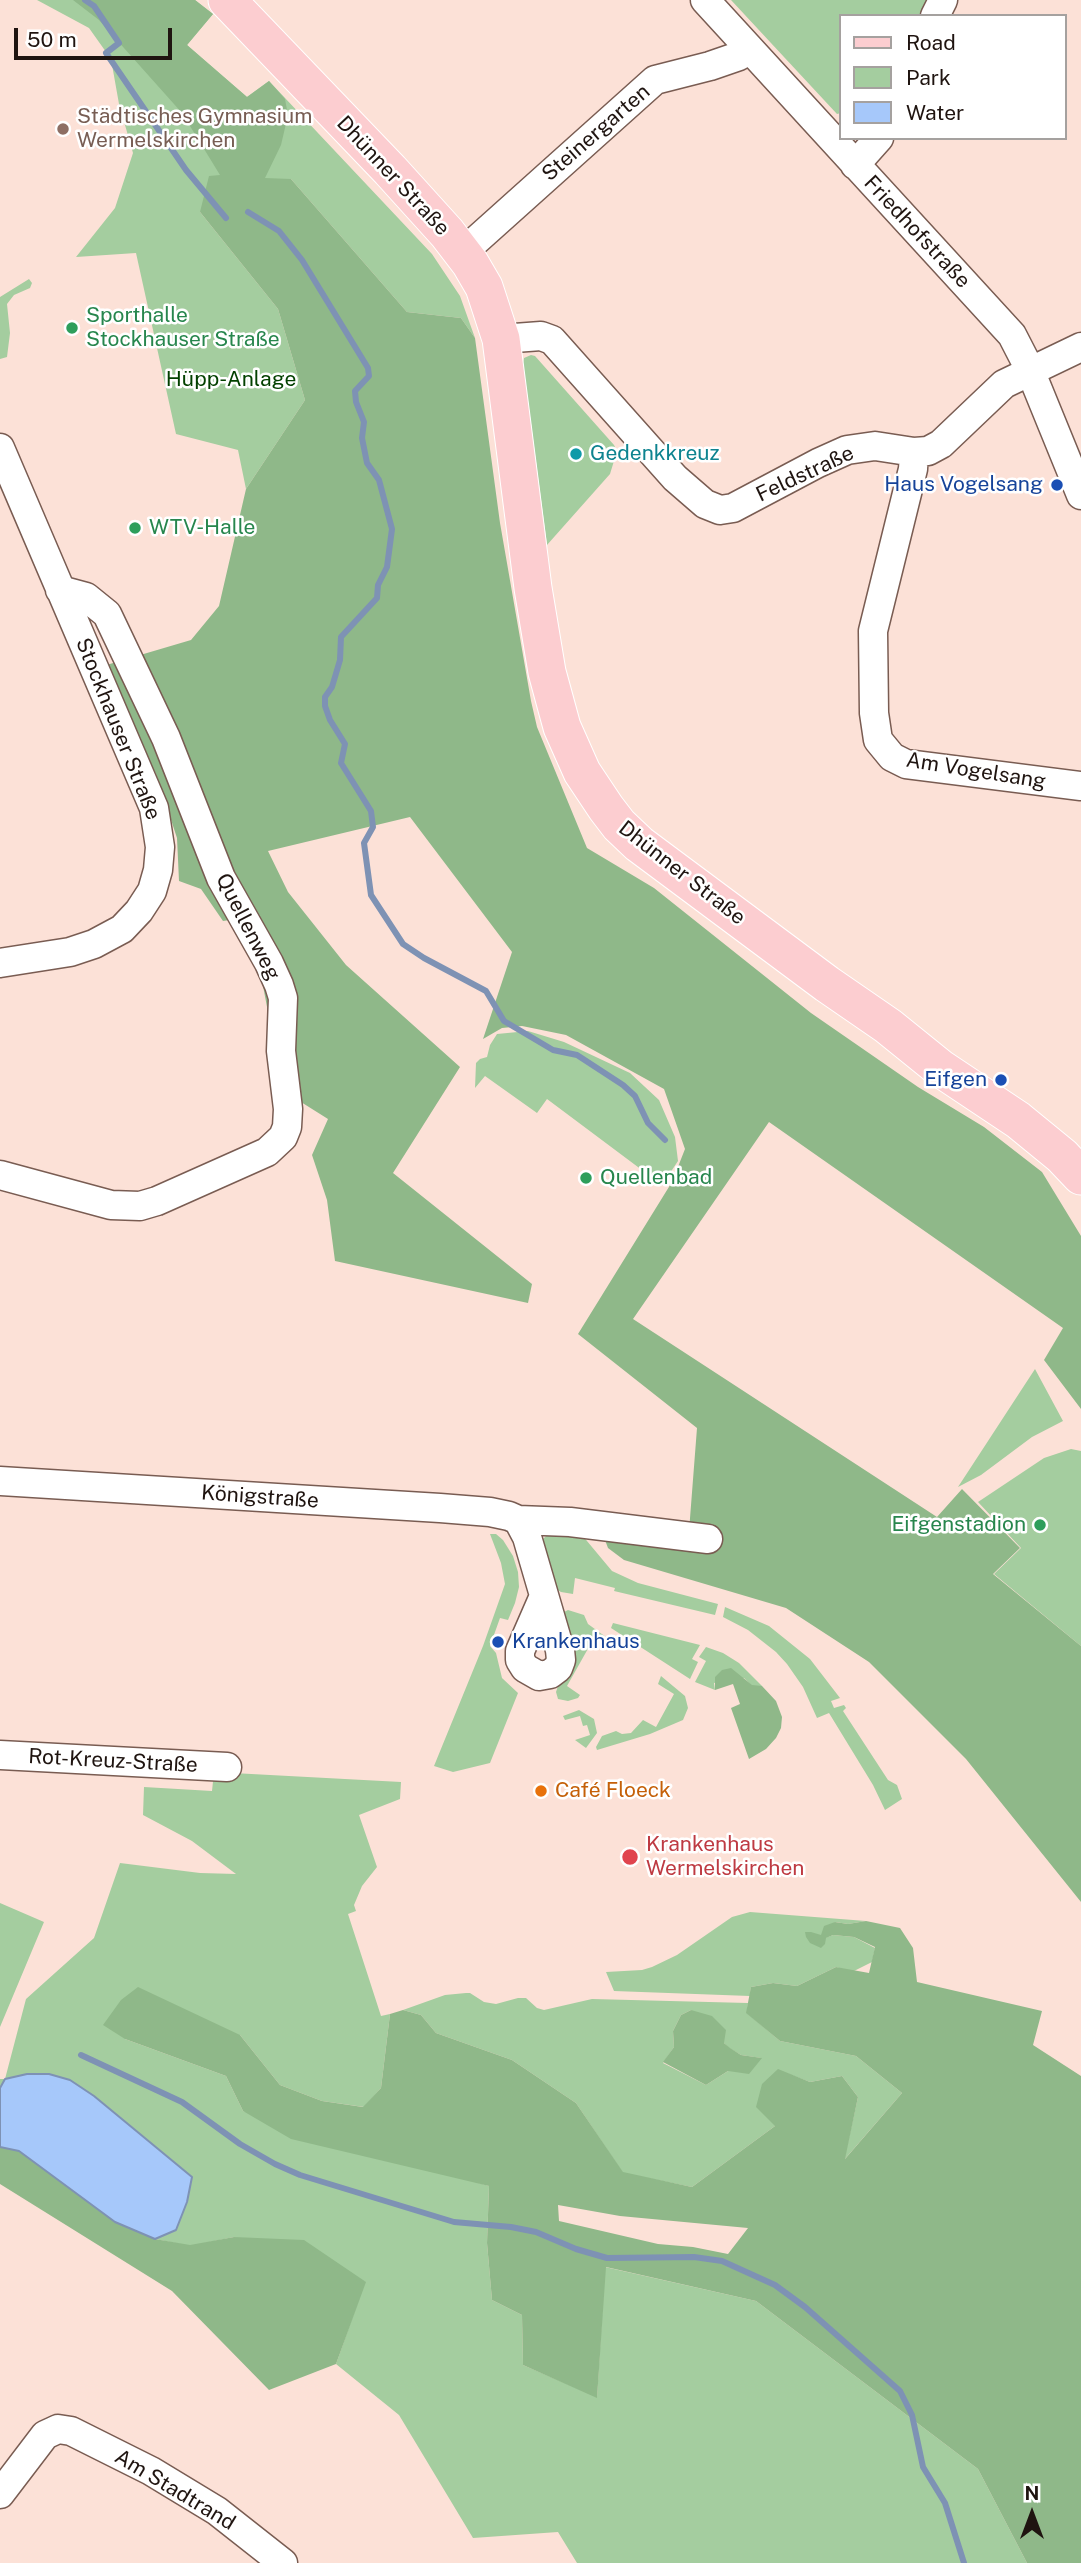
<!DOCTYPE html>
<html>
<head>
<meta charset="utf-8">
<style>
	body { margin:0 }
	#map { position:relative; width:1081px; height:2563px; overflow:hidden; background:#fce1d7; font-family:"Public Sans",sans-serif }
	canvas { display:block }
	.legend { position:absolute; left:839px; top:14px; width:228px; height:126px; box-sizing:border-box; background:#fff; border:2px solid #a5a19f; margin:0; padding:9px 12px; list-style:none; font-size:21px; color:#1f1410 }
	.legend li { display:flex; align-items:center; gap:14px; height:35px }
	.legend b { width:35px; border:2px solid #a5a19f }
	.north { position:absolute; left:997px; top:2479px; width:70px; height:70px; -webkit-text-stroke:5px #fff; paint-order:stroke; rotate:0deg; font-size:19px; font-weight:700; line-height:28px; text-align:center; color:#1f1410 }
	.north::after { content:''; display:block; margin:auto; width:24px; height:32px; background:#1f1410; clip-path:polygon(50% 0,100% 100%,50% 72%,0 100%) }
	.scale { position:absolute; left:14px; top:28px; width:158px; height:32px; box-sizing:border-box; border:4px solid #1f1410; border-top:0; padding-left:9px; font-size:21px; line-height:24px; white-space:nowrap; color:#1f1410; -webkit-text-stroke:5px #fff; paint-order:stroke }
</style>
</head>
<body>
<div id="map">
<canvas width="1081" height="2563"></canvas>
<ul class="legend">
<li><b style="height:9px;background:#fccdd0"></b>Road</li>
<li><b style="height:19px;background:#a4cd9f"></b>Park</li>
<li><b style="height:19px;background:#a6c8fa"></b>Water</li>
</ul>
<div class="north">N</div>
<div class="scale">50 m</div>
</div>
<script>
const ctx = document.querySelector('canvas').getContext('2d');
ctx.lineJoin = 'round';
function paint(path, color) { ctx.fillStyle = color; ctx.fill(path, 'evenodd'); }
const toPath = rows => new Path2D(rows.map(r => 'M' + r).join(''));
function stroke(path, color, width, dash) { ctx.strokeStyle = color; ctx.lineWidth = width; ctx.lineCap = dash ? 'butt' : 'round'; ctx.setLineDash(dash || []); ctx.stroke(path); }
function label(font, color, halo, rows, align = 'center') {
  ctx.font = font + ' "Public Sans",sans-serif'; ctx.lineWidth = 5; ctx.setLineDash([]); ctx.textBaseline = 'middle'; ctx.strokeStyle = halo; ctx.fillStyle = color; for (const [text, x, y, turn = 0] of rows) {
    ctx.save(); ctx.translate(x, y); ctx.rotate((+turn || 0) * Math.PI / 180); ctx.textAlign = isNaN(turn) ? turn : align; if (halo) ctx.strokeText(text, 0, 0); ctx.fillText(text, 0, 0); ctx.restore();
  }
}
paint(toPath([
	[37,0,195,0,213,14,187,45,247,97,269,81,432,254,460,296,475,338,461,318,407,312,291,179,200,212,278,309,305,400,246,489,238,450,176,434,136,253,76,257,115,208,133,153,119,104,111,59,89,28],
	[731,0,929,0,921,16,841,16,841,113,837,114],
	[29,279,32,283,30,288,14,295,7,304,10,333,7,357,0,359,0,297],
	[531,355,535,356,614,445,617,451,610,474,547,545,523,363,524,358],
	[528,1031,564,1042,630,1073,659,1100,675,1137,678,1161,662,1185,547,1099,537,1113,485,1076,475,1088,476,1063,480,1059,487,1057,490,1045,497,1034],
	[1035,1369,1063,1421,1032,1437,981,1475,958,1487],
	[1071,1449,1081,1451,1081,1646,994,1574,1021,1548,978,1502,1044,1458],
	[549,1533,582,1535,612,1571,638,1583,718,1604,715,1615,614,1591,615,1588,575,1578,573,1594,561,1592,556,1589,543,1553,543,1539],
	[490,1534,496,1534,503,1540,513,1556,518,1572,519,1587,515,1603,508,1620,500,1618,490,1646,496,1653,502,1678,518,1693,490,1763,453,1772,434,1766,483,1646,505,1584,501,1563],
	[725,1607,769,1626,810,1659,840,1698,831,1701,834,1708,844,1705,846,1708,843,1711,888,1780,897,1785,902,1799,885,1810,873,1785,829,1713,817,1718,803,1687,787,1664,776,1652,748,1630,723,1617],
	[568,1610,584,1615,588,1624,610,1640,607,1645,594,1638,567,1686,580,1695,578,1698,568,1701,558,1699,556,1692,558,1686,569,1672,562,1613],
	[613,1623,700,1645,692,1659,698,1662,690,1679,611,1628],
	[706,1647,723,1653,739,1663,762,1686,752,1686,744,1678,714,1683,715,1690,695,1682,706,1661,699,1657],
	[661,1676,685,1696,688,1708,683,1720,650,1734,597,1750,596,1747,602,1736,616,1731,622,1734,631,1733,643,1720,656,1727,674,1694,658,1684],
	[579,1710,594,1719,597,1733,586,1748,575,1740,590,1735,587,1725,583,1726,580,1716,565,1720,563,1716],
	[214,1772,401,1782,400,1799,359,1815,377,1867,362,1886,354,1905,356,1911,348,1914,381,2016,390,2014,381,2088,364,2107,322,2101,280,2085,240,2035,125,2039,226,2076,243,2111,489,2186,487,2243,492,2300,522,2315,523,2365,597,2397,605,2267,756,2301,978,2469,1027,2563,577,2563,558,2532,473,2538,399,2415,336,2364,365,2282,234,2237,190,2246,155,2239,19,2151,0,2147,0,2079,5,2079,26,1999,94,1938,120,1863,200,1873,236,1874,192,1841,143,1815,144,1787,212,1791],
	[0,1903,44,1922,0,2027],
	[750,1912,866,1921,848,1924,835,1922,825,1938,833,1935,854,1937,875,1948,872,1962,852,1972,836,1967,797,1986,773,1983,751,1987,750,1996,614,1991,606,1972,642,1970,652,1967,677,1955,732,1917],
	[466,1993,470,1993,484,2002,496,2004,518,1998,526,1998,537,2008,544,2010,592,1999,748,2003,747,2013,780,2041,856,2056,902,2093,844,2160,858,2097,842,2076,810,2082,778,2070,775,2126,692,2187,623,2173,576,2103,512,2060,436,2033,421,2015,403,2010,445,1995],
	[691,2010,729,2048,741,2055,761,2058,728,2071,706,2085,663,2063,674,2047,673,2031,681,2015]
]), '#a4cd9f');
paint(toPath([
	[73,0,195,0,213,14,187,45,247,97,269,81,285,99,288,115,281,145,265,178,291,179,407,312,461,318,475,338,500,523,531,701,537,727,587,848,654,888,811,1013,918,1087,984,1127,1042,1172,1081,1236,1081,1409,1044,1360,1063,1328,769,1122,633,1319,937,1517,962,1489,1020,1548,993,1574,1081,1646,1081,1902,966,1759,869,1662,786,1608,624,1560,608,1548,605,1540,688,1544,697,1428,578,1334,672,1182,685,1149,664,1089,566,1035,522,1026,502,1028,483,1039,512,952,410,817,268,851,288,892,346,965,460,1067,393,1173,532,1284,528,1303,335,1261,327,1200,312,1155,328,1119,293,1097,271,1028,250,917,223,921,201,889,179,881,177,838,156,774,103,666,191,640,219,606,246,489,305,400,278,309,200,212,209,176,220,175,182,113,99,20],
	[731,1668,752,1685,762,1686,776,1701,782,1717,781,1728,776,1738,766,1749,749,1759,731,1708,740,1704,733,1684,715,1690,715,1677,722,1670],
	[866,1921,900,1928,913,1948,917,1982,1042,2011,1033,2045,1081,2076,1081,2563,1027,2563,978,2469,756,2301,606,2267,597,2398,523,2365,522,2315,492,2300,487,2243,489,2186,291,2139,243,2111,226,2076,125,2039,103,2025,121,2000,138,1987,240,2035,280,2085,322,2101,363,2107,381,2088,390,2014,403,2010,421,2015,436,2033,512,2060,576,2103,623,2172,692,2187,775,2126,756,2107,762,2084,778,2069,810,2082,842,2076,858,2097,845,2159,902,2093,856,2056,780,2041,746,2013,751,1987,773,1983,797,1986,836,1967,869,1973,875,1947,854,1937,833,1935,826,1938,825,1944,821,1948,810,1943,806,1937,805,1932,811,1932,821,1935,824,1926,835,1922,848,1924],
	[558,2205,620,2216,748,2228,728,2254,693,2247,658,2244,559,2221],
	[691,2010,712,2016,726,2030,724,2043,730,2048,741,2055,762,2058,749,2074,728,2071,706,2085,663,2062,674,2047,673,2031,681,2015],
	[0,2147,19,2151,115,2222,155,2239,190,2245,234,2237,304,2240,366,2282,336,2364,269,2390,172,2291,0,2184]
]), '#8fb889');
const water = toPath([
	[27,2074,49,2074,70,2080,94,2096,192,2177,187,2202,176,2230,155,2239,115,2222,19,2151,0,2147,0,2088,5,2079,27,2074]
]);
paint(water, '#a6c8fa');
stroke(water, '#7e92b4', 2);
stroke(toPath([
	[85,0,94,6,119,43,106,53,186,170,226,218],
	[248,212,279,231,302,260,368,368,369,376,355,391,356,402,364,422,362,438,367,463,379,480,392,529,387,567,378,585,377,598,341,637,340,660,332,687,325,697,325,706,330,720,345,744,341,763,371,811,373,827,364,843,371,895,403,944,424,958,486,991,504,1021,553,1050,577,1055,623,1085,635,1096,648,1123,665,1140],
	[81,2055,182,2102,240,2144,275,2164,300,2175,454,2222,511,2227,536,2232,576,2249,607,2258,694,2257,722,2261,775,2285,805,2307,900,2391,912,2415,923,2467,945,2503,964,2563]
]), '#7e92b4', 6);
const minor = toPath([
	[705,0,1012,335,1030,370,1081,495],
	[935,16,943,0],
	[855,165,879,138],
	[462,253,655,80,710,66,739,56,748,48],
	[501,339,541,336,552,340,675,478,705,504,720,510,733,508,818,463,847,450,875,446,914,452,928,451,941,444,1004,384,1081,347],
	[0,448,154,808,160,847,158,870,152,891,139,911,122,929,94,944,70,952,0,963],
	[914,452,913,469,873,631,874,713,878,740,892,757,906,764,1081,786],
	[0,1175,111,1205,140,1206,157,1201,267,1152,283,1137,287,1127,288,1109,281,1051,283,998,279,985,269,963,221,878,166,738,107,614,86,597,60,590],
	[0,1481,440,1508,490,1512,509,1516,518,1520,527,1537,560,1650,561,1660,558,1668,550,1674,539,1676,525,1668,520,1660,520,1651,544,1596],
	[518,1520,570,1522,708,1539],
	[0,1755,227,1767],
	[0,2494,45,2435,58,2429,71,2431,151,2471,217,2511,283,2563]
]);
const major = toPath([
	[227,0,390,170,447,233,470,263,484,287,501,339,533,588,547,672,562,727,582,772,606,808,619,825,639,844,827,984,888,1026,940,1068,1018,1120,1062,1156,1081,1176]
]);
stroke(minor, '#795c52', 31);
stroke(major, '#fff', 39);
stroke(minor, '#fff', 28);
stroke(major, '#fccdd0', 37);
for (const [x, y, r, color] of [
	[63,129,7,"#8d6e63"],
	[72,328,7,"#2e9e5b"],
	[576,454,7,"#0f9aa8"],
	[1057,485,7,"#1a4fb4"],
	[135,528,7,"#2e9e5b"],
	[1001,1080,7,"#1a4fb4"],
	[586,1178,7,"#2e9e5b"],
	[1040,1525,7,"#2e9e5b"],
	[498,1642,7,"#1a4fb4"],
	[541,1791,7,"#e8710a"],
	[630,1857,9,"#e0444e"]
]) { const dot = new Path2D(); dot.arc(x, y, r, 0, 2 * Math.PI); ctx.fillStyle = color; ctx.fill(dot); stroke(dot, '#fff', 2.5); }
label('21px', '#785e54', '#fff', [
	["Städtisches Gymnasium",77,117],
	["Wermelskirchen",77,141]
], 'left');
label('21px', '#1f1410', '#fff', [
	["Steinergarten",596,133,-41],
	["Dhünner Straße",393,176,47],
	["Friedhofstraße",917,232,47],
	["Feldstraße",805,474,-25],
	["Stockhauser Straße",118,729,68],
	["Am Vogelsang",976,771,9],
	["Dhünner Straße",682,873,38],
	["Quellenweg",248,927,63],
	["Königstraße",260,1497,4],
	["Rot-Kreuz-Straße",113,1761,3],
	["Am Stadtrand",175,2490,31]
]);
label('21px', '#27864d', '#fff', [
	["Sporthalle",86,316],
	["Stockhauser Straße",86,340],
	["WTV-Halle",149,528],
	["Quellenbad",600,1178],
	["Eifgenstadion",1026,1525,"right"]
], 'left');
label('21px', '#034100', '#fff', [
	["Hüpp-Anlage",231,380]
]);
label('21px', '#0d838f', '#fff', [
	["Gedenkkreuz",590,454]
], 'left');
label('21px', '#164399', '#fff', [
	["Haus Vogelsang",1043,485],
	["Eifgen",987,1080],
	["Krankenhaus",512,1642,"left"]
], 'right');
label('21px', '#c56008', '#fff', [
	["Café Floeck",555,1791]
], 'left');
label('21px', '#be3a42', '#fff', [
	["Krankenhaus",646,1845],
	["Wermelskirchen",646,1869]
], 'left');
</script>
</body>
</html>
